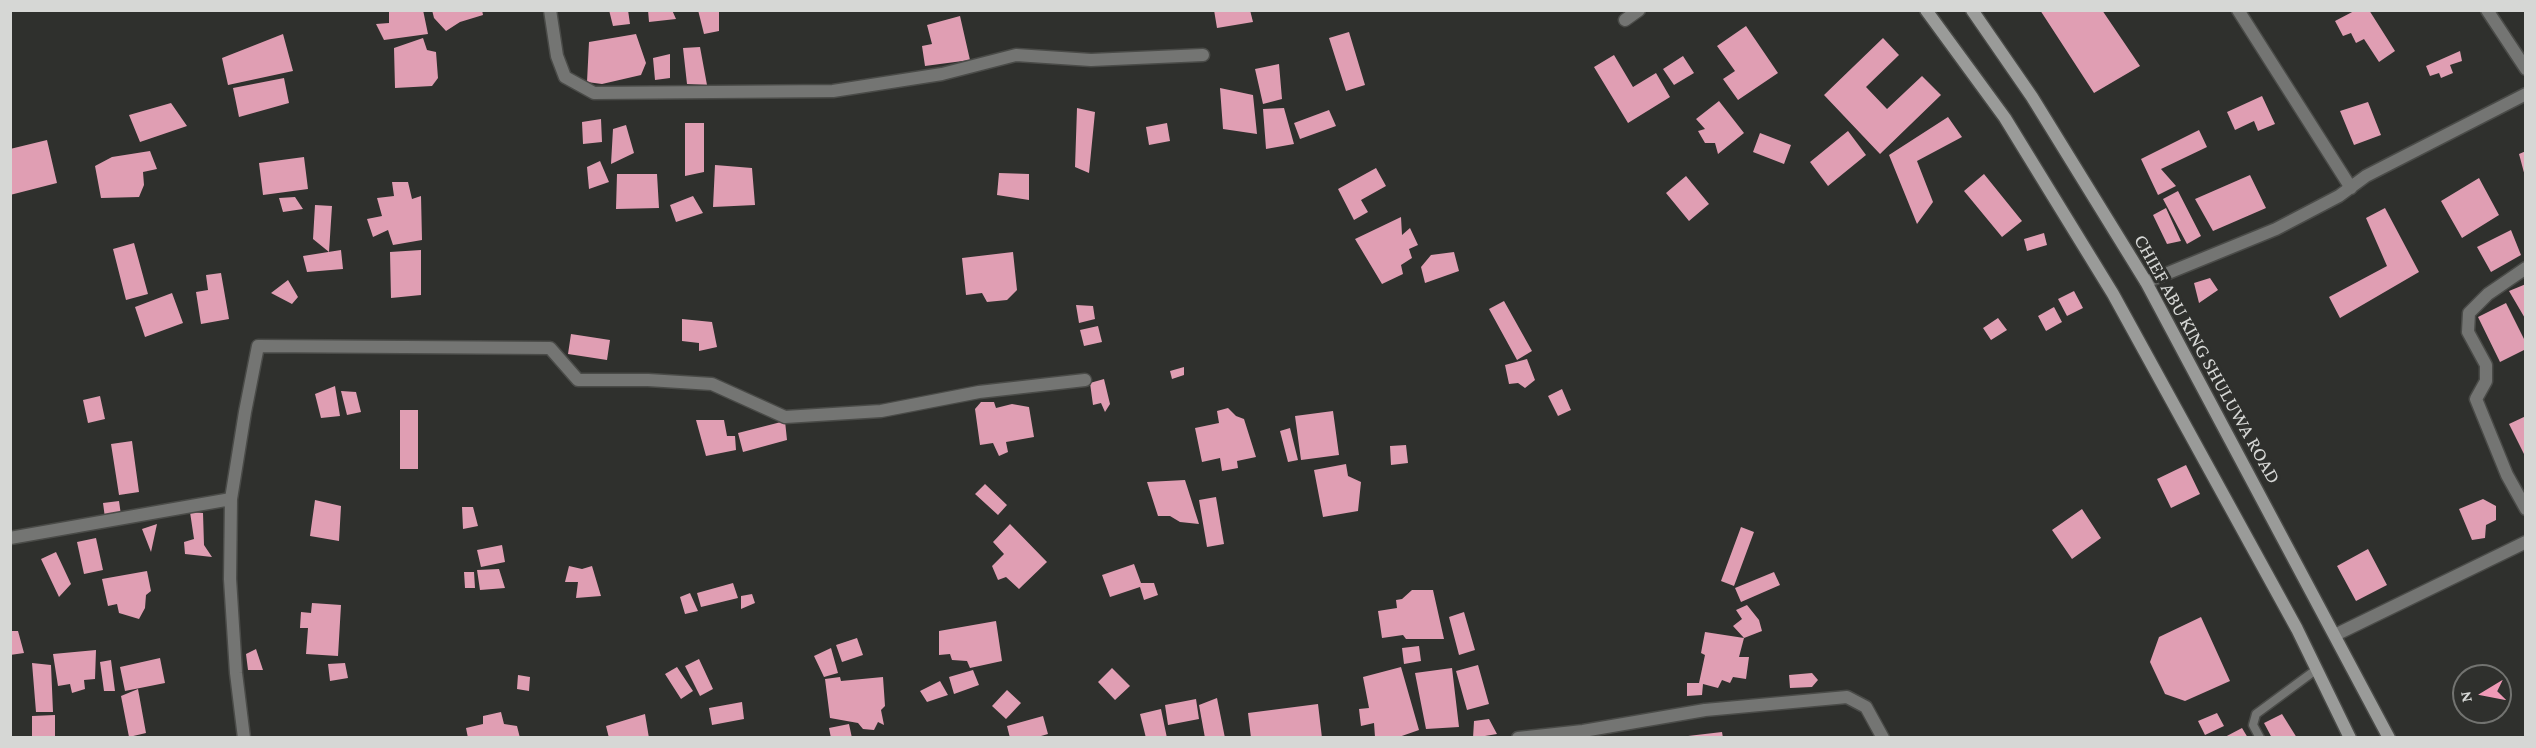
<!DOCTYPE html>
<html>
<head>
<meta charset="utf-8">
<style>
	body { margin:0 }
	#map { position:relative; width:2536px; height:748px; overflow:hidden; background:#2f302d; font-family:"Crimson Pro",serif }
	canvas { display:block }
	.frame { position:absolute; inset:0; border:12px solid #d6d7d5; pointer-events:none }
	.north { position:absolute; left:2452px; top:664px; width:60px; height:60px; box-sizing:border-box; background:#2f302d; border:2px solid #727370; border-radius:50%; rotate:260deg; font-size:16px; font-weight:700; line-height:24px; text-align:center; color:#d6d7d5 }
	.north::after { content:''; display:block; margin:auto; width:21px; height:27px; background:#f09ab7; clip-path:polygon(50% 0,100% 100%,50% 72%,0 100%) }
</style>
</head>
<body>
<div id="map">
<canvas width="2536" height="748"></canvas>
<div class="frame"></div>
<div class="north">N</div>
</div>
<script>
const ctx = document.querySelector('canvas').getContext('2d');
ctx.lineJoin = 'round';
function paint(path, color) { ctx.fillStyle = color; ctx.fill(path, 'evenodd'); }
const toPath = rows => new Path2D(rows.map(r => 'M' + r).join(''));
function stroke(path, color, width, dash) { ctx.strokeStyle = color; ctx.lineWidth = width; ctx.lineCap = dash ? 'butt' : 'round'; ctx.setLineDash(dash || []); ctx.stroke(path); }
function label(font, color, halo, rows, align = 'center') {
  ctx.font = font + ' "Crimson Pro",serif'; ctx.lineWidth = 6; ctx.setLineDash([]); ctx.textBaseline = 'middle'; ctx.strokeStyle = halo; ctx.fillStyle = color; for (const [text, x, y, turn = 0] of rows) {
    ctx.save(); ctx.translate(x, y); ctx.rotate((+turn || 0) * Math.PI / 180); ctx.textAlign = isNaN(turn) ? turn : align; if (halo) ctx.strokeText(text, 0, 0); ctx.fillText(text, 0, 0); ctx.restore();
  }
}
paint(toPath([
	[389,10,423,10,428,34,384,40,376,24,389,23],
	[432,10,482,10,483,15,460,22,446,31,434,18],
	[609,10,628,10,630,24,613,26],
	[648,10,672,10,676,19,649,22],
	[698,10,719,10,719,31,704,34],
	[1214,10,1250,10,1253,22,1217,28],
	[2040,10,2102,10,2140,66,2094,93],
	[2356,10,2369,10,2395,51,2379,62,2364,39,2356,43,2351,33,2343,36,2335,21],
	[960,16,970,60,925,66,922,46,932,44,927,25],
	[1746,26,1778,73,1738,100,1723,79,1735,71,1717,46],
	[1349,32,1365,85,1346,91,1329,38],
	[283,34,293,71,228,85,222,58],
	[636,34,646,63,641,75,602,84,587,82,589,42],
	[423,38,427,50,436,52,438,78,432,86,395,88,394,48],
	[1883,38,1899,55,1866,87,1887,109,1922,76,1941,95,1880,154,1824,95],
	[700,47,707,85,687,84,683,48],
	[2460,51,2462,61,2450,65,2453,73,2441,78,2439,73,2430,76,2426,66],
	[670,54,670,78,655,80,653,58],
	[1614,55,1633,87,1656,73,1670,97,1628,123,1594,67],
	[1683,56,1694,73,1674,85,1663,69],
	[1279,64,1282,99,1263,104,1255,69],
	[284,78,289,103,239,117,233,88],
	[1220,88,1253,95,1257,134,1223,129],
	[2262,96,2275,124,2258,131,2254,121,2235,130,2227,112],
	[1719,101,1744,133,1718,154,1715,143,1705,143,1698,131,1705,129,1696,119],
	[2368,102,2381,135,2354,145,2340,111],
	[171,103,187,126,140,142,129,115],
	[1077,108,1095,112,1089,173,1075,167],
	[1284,108,1294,144,1266,149,1263,109],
	[1329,110,1336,126,1300,139,1294,123],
	[1948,117,1962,137,1917,161,1933,202,1917,224,1889,155],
	[601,119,602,142,583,144,582,122],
	[685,123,704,123,704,172,685,176],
	[1167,123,1170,141,1149,145,1146,127],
	[626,125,634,153,611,164,613,129],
	[2199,130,2207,147,2161,169,2176,186,2158,195,2141,159],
	[1848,131,1866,155,1828,186,1810,162],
	[1760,133,1791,145,1784,164,1753,152],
	[47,140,57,183,10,195,10,149],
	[150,151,157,169,143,172,144,185,139,197,101,198,95,166,112,157],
	[2526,151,2526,180,2519,154],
	[304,157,308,189,263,195,259,163],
	[600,161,609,182,589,189,587,167],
	[715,165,752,168,755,205,713,207],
	[1376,168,1386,186,1361,200,1368,212,1354,220,1338,189],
	[999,173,1029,174,1029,200,997,195],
	[617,174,657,174,659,208,616,209],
	[1984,174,2022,221,2002,237,1964,191],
	[2250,175,2266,208,2213,231,2195,199],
	[1686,176,1709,204,1689,221,1666,193],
	[2479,178,2499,215,2462,238,2441,201],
	[392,182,408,182,412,199,421,196,422,240,393,245,388,230,373,237,367,219,382,216,377,198,394,196],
	[2178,191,2201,236,2187,244,2163,199],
	[693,196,703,213,676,222,670,205],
	[295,197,303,209,283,212,279,198],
	[315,205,332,206,329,252,313,239],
	[2166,208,2181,241,2167,244,2153,215],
	[2385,208,2419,272,2340,318,2329,297,2387,266,2366,218],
	[1401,217,1402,235,1410,228,1418,245,1409,249,1412,258,1401,265,1403,274,1382,284,1355,239],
	[2511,230,2521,255,2491,272,2477,247],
	[2044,233,2047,245,2027,251,2024,239],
	[134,243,148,294,126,300,113,249],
	[341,250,343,269,307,272,303,256],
	[421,250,421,295,391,298,390,252],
	[1013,252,1017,290,1007,300,987,302,982,293,966,295,962,258],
	[1454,252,1459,271,1425,283,1421,267,1431,255],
	[221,273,229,319,201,324,196,292,208,290,206,275],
	[2210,278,2218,290,2199,303,2194,283],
	[288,280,298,297,292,304,271,293],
	[2526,284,2526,320,2509,291],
	[2074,291,2083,308,2067,316,2058,299],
	[172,293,183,323,145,337,135,307],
	[1504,301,1532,351,1517,360,1489,309],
	[2506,303,2526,343,2526,349,2500,362,2478,317],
	[1076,305,1093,306,1095,319,1079,323],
	[2054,307,2062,322,2046,331,2038,316],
	[1998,318,2007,330,1991,340,1983,328],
	[682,319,712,322,717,347,699,351,699,343,682,341],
	[1098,326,1102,342,1084,346,1080,330],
	[571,334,610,340,607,360,568,354],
	[1527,359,1535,380,1525,388,1518,383,1509,384,1505,365],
	[1184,367,1184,375,1172,379,1170,371],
	[1104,379,1110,404,1105,412,1101,403,1093,405,1090,383],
	[335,386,340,416,321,418,315,394],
	[1562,389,1571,410,1558,416,1548,396],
	[341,391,356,392,361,412,347,415],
	[100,396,105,419,88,423,83,400],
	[981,402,994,402,996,408,1012,404,1029,407,1034,437,1006,442,1008,452,999,456,993,443,980,445,975,409],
	[1228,408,1236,416,1244,419,1256,457,1237,461,1238,468,1222,471,1220,458,1202,462,1195,428,1219,423,1217,411],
	[400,410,418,410,418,469,400,469],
	[1333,411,1339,455,1301,460,1295,416],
	[2526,416,2526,458,2509,424],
	[696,420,724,420,727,436,735,436,736,450,706,456],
	[785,421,787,440,743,452,738,433],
	[1290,428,1298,460,1288,462,1280,431],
	[132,441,139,492,119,495,111,444],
	[1406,445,1408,463,1391,465,1390,446],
	[1346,464,1348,476,1361,482,1358,511,1323,517,1314,470],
	[2186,465,2200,494,2171,508,2157,479],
	[1185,480,1199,524,1180,522,1170,516,1158,516,1147,482],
	[985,484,1007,505,998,515,975,494],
	[1216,497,1224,544,1207,547,1199,500],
	[2483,499,2496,506,2496,520,2486,525,2485,538,2472,540,2459,509],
	[315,500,341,506,339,541,310,536],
	[119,501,121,515,105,518,103,503],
	[462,507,473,507,478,526,463,529],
	[2082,509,2101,538,2072,559,2052,530],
	[190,512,203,513,204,545,212,557,185,554,184,542,194,539],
	[157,524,151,552,142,529],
	[1010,524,1047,562,1019,589,1006,577,998,580,992,566,1004,554,993,542],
	[1741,527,1754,532,1734,586,1721,581],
	[96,538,103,570,84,574,77,542],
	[502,545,505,562,481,567,477,550],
	[2368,549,2387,585,2356,601,2337,566],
	[56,552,71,584,59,597,41,559],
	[1134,564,1141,583,1154,583,1158,595,1144,600,1140,587,1110,597,1102,575],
	[569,566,582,569,592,566,601,596,576,598,578,582,565,582],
	[499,569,505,588,480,590,477,570],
	[147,571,151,591,146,595,145,608,139,619,119,613,117,604,108,606,102,579],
	[464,572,474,572,475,588,465,588],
	[1774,572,1780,585,1741,602,1735,588],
	[733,583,738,598,701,607,697,593],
	[1412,590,1433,590,1444,639,1406,639,1403,635,1382,638,1378,611,1397,608,1396,600,1402,599],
	[690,593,698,611,685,614,680,597],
	[752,594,755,603,741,609,741,596],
	[312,603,341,605,338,656,306,654,308,628,300,628,301,612,311,613],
	[1747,605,1759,620,1762,631,1744,638,1733,626,1742,619,1736,610],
	[1464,612,1475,650,1459,655,1449,617],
	[2201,617,2230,681,2185,701,2165,694,2150,662,2159,637],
	[996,621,1002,661,970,668,967,661,952,660,950,654,939,655,939,631],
	[10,631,18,631,24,653,10,655],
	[1705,632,1744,638,1739,657,1749,657,1746,679,1733,677,1730,683,1722,680,1718,688,1703,684,1702,695,1687,696,1687,683,1699,683,1705,655,1701,653],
	[857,638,863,655,842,662,836,645],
	[1419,646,1421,661,1404,664,1402,648],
	[831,648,838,673,824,677,814,656],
	[256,649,263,670,248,670,246,654],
	[96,650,95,679,84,680,85,689,72,693,70,684,58,686,53,654],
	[160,658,165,683,125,691,120,667],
	[699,659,713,689,700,696,685,666],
	[111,660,115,691,104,691,100,662],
	[32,663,51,665,53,712,36,712],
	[345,663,348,678,330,681,328,664],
	[1478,665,1489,704,1467,710,1456,671],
	[677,667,693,691,681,699,665,674],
	[1401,667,1419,730,1396,738,1375,737,1374,723,1361,726,1359,709,1369,708,1363,677],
	[1112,668,1130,686,1115,700,1098,682],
	[1452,668,1459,727,1426,729,1415,673],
	[973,670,979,685,954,694,949,677],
	[1812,673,1818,680,1812,687,1790,688,1789,675],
	[518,675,530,677,529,691,517,689],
	[840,677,841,681,883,677,885,706,881,710,884,725,878,722,874,730,863,729,858,723,830,718,825,679],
	[940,681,948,695,927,702,920,691],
	[138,689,146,733,129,737,121,696],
	[1007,690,1021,703,1006,719,992,706],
	[1217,698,1225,738,1205,738,1199,705],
	[1196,699,1199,719,1168,725,1165,705],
	[742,702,744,719,712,725,709,708],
	[1318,704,1322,738,1251,738,1248,713],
	[1161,709,1167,738,1146,738,1140,714],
	[501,712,504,724,517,726,520,738,468,738,466,728,483,724,483,716],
	[2217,713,2224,726,2205,735,2198,721],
	[645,714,649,738,609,738,606,726],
	[2282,714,2297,738,2272,738,2264,723],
	[55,715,55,736,32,736,32,716],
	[1043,716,1048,734,1034,738,1010,738,1007,726],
	[1489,719,1497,734,1473,738,1474,721],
	[849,724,852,738,831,738,829,728],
	[2242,728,2248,738,2223,738],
	[1722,732,1723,738,1688,738,1688,736]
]), '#e09eb3');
const lane = toPath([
	[2260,738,2253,725,2256,714,2317,669]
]);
const street = toPath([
	[550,10,557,56,565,77,594,93,833,91,942,74,1016,55,1091,60,1203,55],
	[2238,10,2351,188],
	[2487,10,2526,69],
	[1625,20,1639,10],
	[2526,268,2488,294,2469,313,2468,332,2486,365,2486,381,2476,399,2507,475,2526,509],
	[2146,282,2276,229,2339,196,2366,176,2526,94],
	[10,538,231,499],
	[2335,635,2526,542],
	[244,738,236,673,230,579,231,499,245,412,258,346,550,348,578,380,648,380,712,384,785,417,881,411,979,392,1085,380],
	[1518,738,1583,731,1705,710,1847,697,1866,707,1883,738]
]);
const secondary = toPath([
	[1926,10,2005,118,2113,294,2297,629,2350,738],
	[1972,10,2032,97,2146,282,2389,738]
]);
stroke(lane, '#4a4b48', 11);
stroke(street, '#4a4b48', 15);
stroke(secondary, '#4a4b48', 15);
stroke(lane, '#747573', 8);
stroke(street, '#747573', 12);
stroke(secondary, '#9a9b99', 12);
label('20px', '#d6d7d5', '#2f302d', [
	["CHIEF ABU KING SHULUWA ROAD",2207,359,61]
]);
</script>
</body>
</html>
